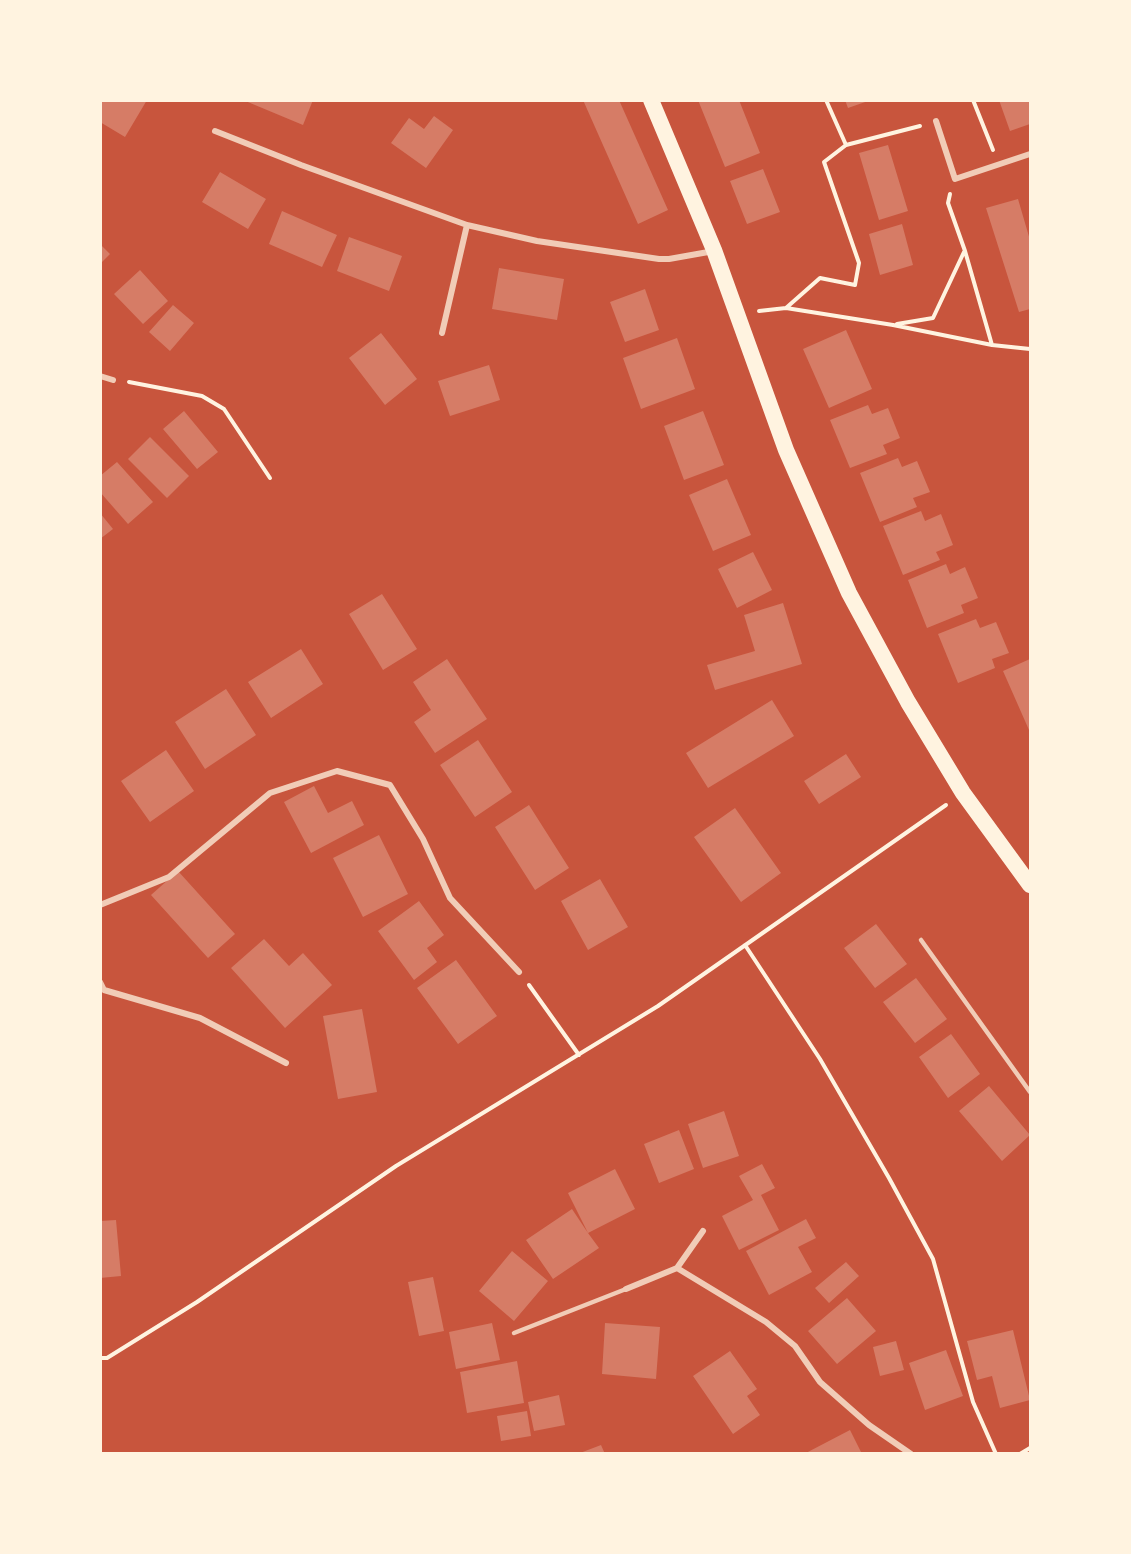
<!DOCTYPE html>
<html>
<head>
<meta charset="utf-8">
<style>
	body { margin:0 }
	#map { position:relative; width:1131px; height:1554px; overflow:hidden; background:#c8553d; font-family:"Roboto Condensed",sans-serif }
	canvas { display:block }
	.frame { position:absolute; inset:0; border:102px solid #fff3e0; pointer-events:none }
</style>
</head>
<body>
<div id="map">
<canvas width="1131" height="1554"></canvas>
<div class="frame"></div>
</div>
<script>
const ctx = document.querySelector('canvas').getContext('2d');
ctx.lineJoin = 'round';
function paint(path, color) { ctx.fillStyle = color; ctx.fill(path, 'evenodd'); }
const toPath = rows => new Path2D(rows.map(r => 'M' + r).join(''));
function stroke(path, color, width, dash) { ctx.strokeStyle = color; ctx.lineWidth = width; ctx.lineCap = dash ? 'butt' : 'round'; ctx.setLineDash(dash || []); ctx.stroke(path); }
paint(toPath([
	[100,100,147,100,125,137,100,122],
	[243,100,313,100,303,125],
	[583,100,619,100,668,210,638,224],
	[698,100,739,100,760,153,725,167],
	[845,100,868,100,868,101,848,108],
	[999,100,1030,100,1030,124,1010,131],
	[434,116,453,130,426,168,391,143,409,118,424,129],
	[888,145,908,211,879,220,859,153],
	[763,169,780,212,747,224,730,181],
	[220,172,266,199,248,229,202,202],
	[1018,199,1030,240,1030,309,1019,312,986,208],
	[282,211,337,235,322,267,269,244],
	[902,224,913,265,880,275,869,234],
	[349,237,402,256,389,291,337,271],
	[100,244,110,254,100,264],
	[499,268,564,279,557,320,492,309],
	[140,270,168,301,143,324,114,294],
	[645,289,659,330,625,342,610,302],
	[173,305,194,323,170,351,149,332],
	[846,330,872,389,829,408,803,349],
	[381,333,417,379,385,405,349,358],
	[677,338,695,389,641,409,623,358],
	[489,365,500,400,450,416,438,381],
	[868,405,872,414,888,408,900,438,883,445,887,454,850,468,830,420],
	[184,411,218,452,197,469,163,429],
	[703,411,724,465,684,480,664,426],
	[150,437,189,476,167,498,128,459],
	[898,458,902,467,917,461,930,492,913,498,917,507,880,522,860,473],
	[117,462,153,502,128,524,100,492,100,476],
	[727,479,751,535,713,551,689,495],
	[921,511,925,521,941,514,953,545,936,552,940,560,903,575,883,526],
	[100,513,113,529,100,539],
	[753,552,772,590,737,608,718,569],
	[946,564,950,574,965,567,978,598,961,605,964,613,927,628,908,580],
	[382,594,417,649,383,670,349,614],
	[783,603,802,664,715,690,707,665,755,651,744,615],
	[976,619,980,628,996,622,1009,653,992,659,995,668,958,683,938,634],
	[301,649,323,684,271,718,248,682],
	[447,659,487,719,435,753,414,722,431,710,413,682],
	[1030,659,1030,730,1029,730,1003,671],
	[226,689,256,735,205,769,175,722],
	[772,700,794,736,708,788,686,753],
	[478,740,512,792,475,817,440,765],
	[166,750,194,791,150,822,121,781],
	[846,754,861,777,819,804,804,781],
	[314,786,328,813,352,801,364,825,311,853,284,802],
	[529,805,569,868,535,890,495,827],
	[735,808,781,873,741,902,694,837],
	[379,835,408,894,363,917,333,858],
	[178,871,235,934,208,958,151,895],
	[600,879,628,927,588,950,561,901],
	[419,901,444,935,427,948,437,962,414,980,378,931],
	[876,924,907,964,875,988,844,948],
	[264,939,289,966,303,953,332,985,285,1028,231,968],
	[456,960,497,1016,458,1044,417,988],
	[916,978,947,1019,915,1043,883,1002],
	[362,1009,377,1092,338,1099,323,1016],
	[951,1034,980,1074,948,1098,919,1057],
	[989,1086,1030,1135,1002,1161,959,1111],
	[724,1111,739,1156,703,1168,688,1124],
	[679,1130,694,1169,659,1183,644,1144],
	[762,1164,775,1188,761,1195,779,1230,739,1250,722,1216,753,1200,739,1176],
	[615,1169,635,1209,588,1233,599,1248,553,1279,526,1240,572,1209,588,1233,568,1193],
	[806,1219,816,1238,798,1247,812,1272,769,1295,746,1251],
	[116,1220,121,1276,100,1278,100,1221],
	[512,1251,548,1281,514,1321,479,1291],
	[846,1262,859,1276,829,1303,815,1288],
	[433,1277,444,1331,419,1336,408,1282],
	[847,1298,876,1331,837,1364,808,1331],
	[492,1323,500,1360,456,1369,449,1332],
	[605,1323,660,1327,656,1379,602,1374],
	[1013,1330,1030,1400,1000,1408,992,1376,977,1380,967,1341],
	[896,1341,904,1370,880,1376,873,1347],
	[946,1350,963,1396,925,1410,909,1363],
	[730,1351,757,1389,747,1396,760,1415,733,1434,693,1376],
	[517,1361,524,1403,467,1413,460,1372],
	[559,1395,565,1425,534,1431,528,1402],
	[527,1411,531,1436,501,1441,497,1416],
	[850,1430,862,1454,804,1454],
	[601,1445,605,1454,580,1454,580,1453]
]), '#d67c66');
stroke(toPath([
	[826,100,846,145],
	[973,100,993,150],
	[950,194,948,203,965,251,992,345],
	[786,308,820,278,855,285,859,263,824,162,846,145,920,126],
	[759,311,786,308,893,325,992,345,1030,349],
	[897,324,933,318,964,252],
	[129,382,202,396,224,409,270,478],
	[745,945,820,1059,889,1178,933,1259,973,1402,996,1454],
	[529,985,579,1055],
	[100,1358,107,1358,197,1302,396,1166,658,1006,946,805],
	[1020,1454,1030,1448]
]), '#fff3e0', 4);
stroke(toPath([
	[921,940,1030,1092],
	[514,1333,626,1289]
]), '#f1ccb7', 4.5);
stroke(toPath([
	[936,121,955,179,1030,154],
	[215,131,301,165,467,225,537,241,659,259,669,259,714,251],
	[442,333,467,225],
	[100,376,113,380],
	[100,905,169,877,270,793,337,771,390,785,423,839,450,898,519,972],
	[100,982,104,990,200,1018,286,1063],
	[677,1268,766,1322,795,1346,820,1382,869,1425,911,1454],
	[626,1289,677,1268,703,1231]
]), '#f1ccb7', 6);
stroke(toPath([
	[651,100,714,250,786,450,849,593,908,702,963,793,1030,885]
]), '#fff3e0', 16);
</script>
</body>
</html>
